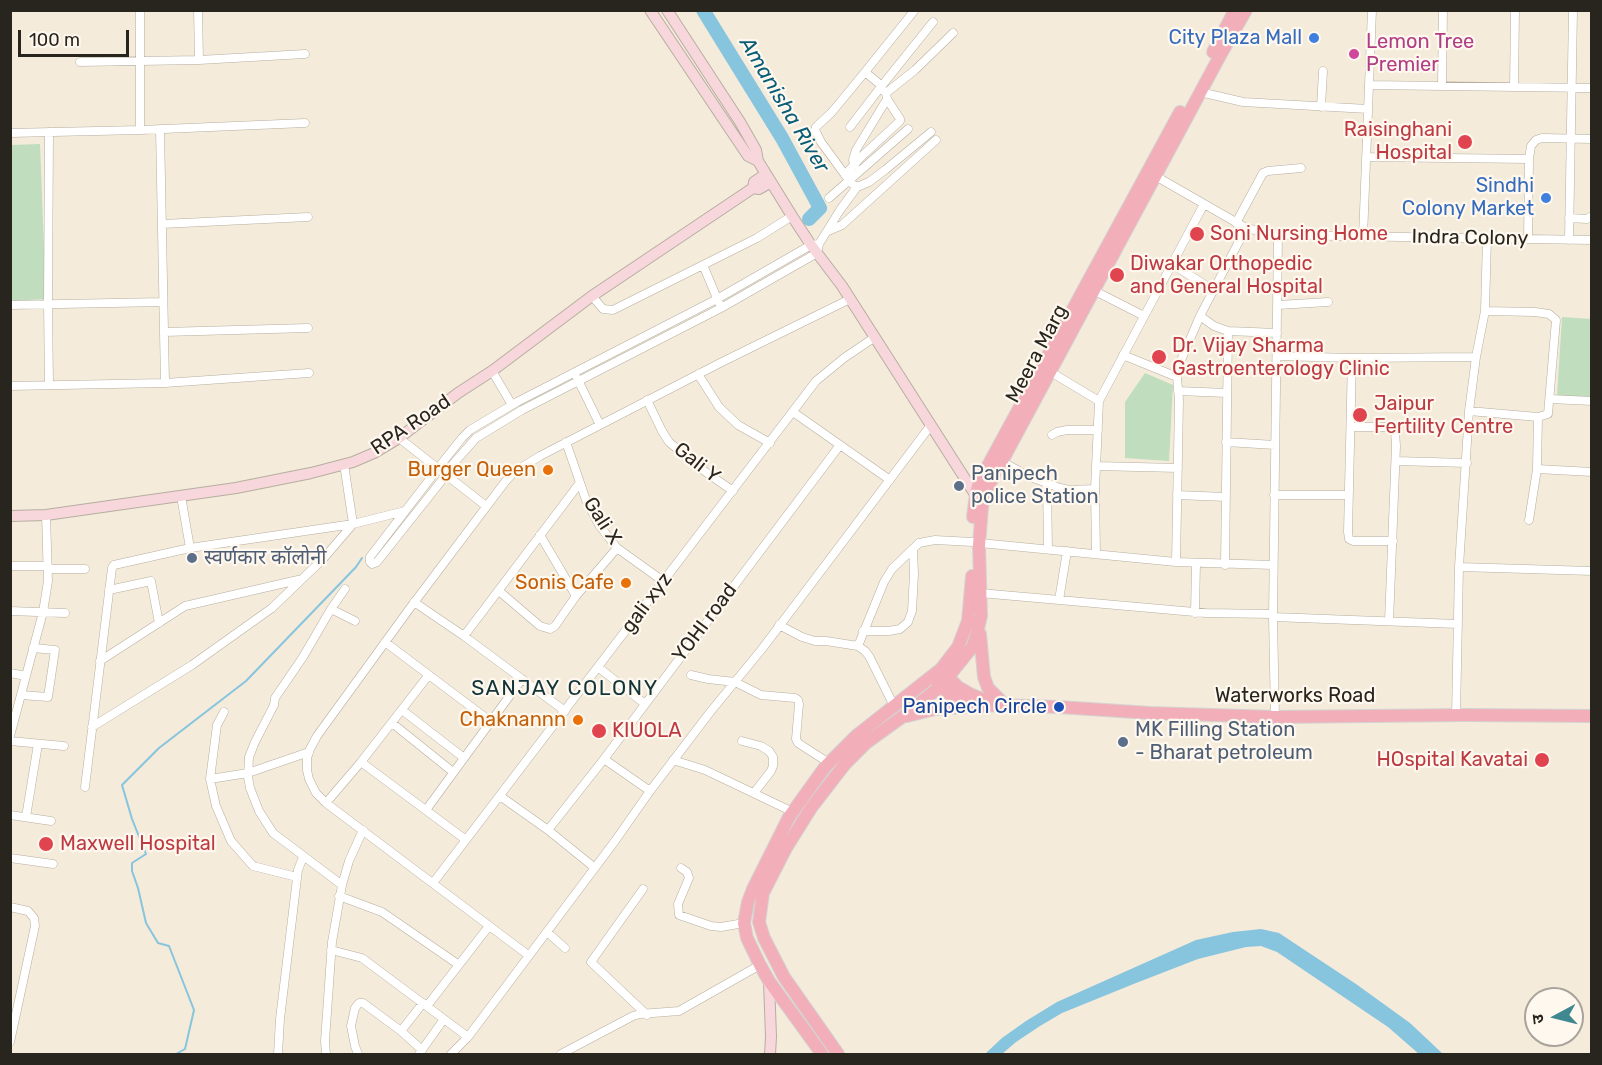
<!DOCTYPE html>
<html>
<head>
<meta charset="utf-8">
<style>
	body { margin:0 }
	#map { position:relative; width:1602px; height:1065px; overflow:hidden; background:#f4ebdb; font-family:Rubik,"Noto Sans Devanagari",sans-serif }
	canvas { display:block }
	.frame { position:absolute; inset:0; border:12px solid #28241e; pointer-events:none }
	.north { position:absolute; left:1524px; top:987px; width:60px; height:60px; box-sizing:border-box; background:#fef8ef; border:2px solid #a8a39b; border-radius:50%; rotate:263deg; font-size:16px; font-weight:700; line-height:24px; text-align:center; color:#28241e }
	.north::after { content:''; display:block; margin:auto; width:21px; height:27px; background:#40888f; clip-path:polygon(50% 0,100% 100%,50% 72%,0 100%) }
	.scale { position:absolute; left:18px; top:30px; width:111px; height:27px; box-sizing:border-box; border:3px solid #28241e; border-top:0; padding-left:8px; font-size:18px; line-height:21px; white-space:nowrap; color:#28241e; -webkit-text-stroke:4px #fef8ef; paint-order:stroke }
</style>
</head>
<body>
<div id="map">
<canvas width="1602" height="1065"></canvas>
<div class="frame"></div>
<div class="north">उ</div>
<div class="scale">100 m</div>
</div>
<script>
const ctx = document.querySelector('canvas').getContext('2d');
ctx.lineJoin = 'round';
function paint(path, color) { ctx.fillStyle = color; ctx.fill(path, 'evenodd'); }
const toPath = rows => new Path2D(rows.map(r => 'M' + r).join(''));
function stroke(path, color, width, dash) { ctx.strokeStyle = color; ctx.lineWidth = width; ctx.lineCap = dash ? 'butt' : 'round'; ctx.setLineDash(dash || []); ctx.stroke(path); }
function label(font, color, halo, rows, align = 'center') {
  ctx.font = font + ' Rubik,"Noto Sans Devanagari",sans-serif'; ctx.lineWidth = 4.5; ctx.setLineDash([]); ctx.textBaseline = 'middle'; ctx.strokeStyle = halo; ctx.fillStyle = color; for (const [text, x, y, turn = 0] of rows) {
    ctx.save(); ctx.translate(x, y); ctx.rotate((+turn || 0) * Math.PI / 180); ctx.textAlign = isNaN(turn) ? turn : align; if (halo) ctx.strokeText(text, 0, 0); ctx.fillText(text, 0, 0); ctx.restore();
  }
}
paint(toPath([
	[40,144,46,299,11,301,10,145],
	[1562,317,1591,319,1591,398,1557,396],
	[1145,373,1173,385,1169,461,1125,458,1125,402]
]), '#c0ddbd');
paint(toPath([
	[1261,929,1279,933,1356,984,1410,1023,1443,1054,1419,1054,1388,1027,1277,952,1261,946,1246,947,1198,959,1136,983,1062,1013,1040,1026,1016,1042,1002,1054,985,1054,1002,1038,1026,1021,1057,1002,1196,940,1233,932]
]), '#87c4de');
stroke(toPath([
	[176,1054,185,1049,194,1010,169,946,158,943,146,923,138,888,132,871,132,863,146,854,132,819,122,785,159,748,246,681,356,567,362,558]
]), '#87c4de', 2);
stroke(toPath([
	[703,10,782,138,820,208,809,219]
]), '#87c4de', 14);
const street = toPath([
	[140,10,140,130],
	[198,10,199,60],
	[80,62,199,60,305,54],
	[865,72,914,11],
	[1369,85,1592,88],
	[1442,86,1443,10],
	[1514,87,1515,10],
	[880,88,933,22],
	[1200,92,1243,102,1368,109],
	[886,93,915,70,953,33],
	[1321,107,1323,71],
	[160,129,165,383],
	[49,132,48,304,49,385],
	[10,133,140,130,305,123],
	[1366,157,1529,159],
	[855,165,853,160,856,150,887,99],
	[1152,174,1246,228,1278,235,1592,240],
	[845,175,861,157,900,121,900,119,887,99,886,93,880,88,850,127],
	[857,187,851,183,821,142,815,130,816,127,832,112,865,72,882,86],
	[829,198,908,129],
	[1569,218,1587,219,1592,216],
	[1236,223,1263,173,1268,171,1301,168],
	[162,224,308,217],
	[828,231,842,225,936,140],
	[1363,237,1372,10],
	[1528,239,1529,159,1531,146,1536,140,1542,138,1592,139],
	[1569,240,1573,10],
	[819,244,811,245,717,299,517,402,470,430,462,438,446,458,370,557,370,562,372,564,377,562,446,475,453,464,476,438,522,410,721,308,817,253,819,244,840,210,857,187,869,182,885,170,931,132],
	[1172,264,1213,290],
	[703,265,719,303],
	[1093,290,1144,316],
	[592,296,603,309,613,310,757,238,792,216],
	[10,305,163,302],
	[1278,305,1328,302],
	[1485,311,1535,312,1549,314,1556,320,1548,414,1538,417],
	[1200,316,1214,326,1228,331,1277,333],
	[164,332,308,328],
	[1123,355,1177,377],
	[1277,356,1352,358,1476,357],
	[1352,358,1348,532,1349,539,1353,541,1393,541],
	[492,371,512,405],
	[1049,371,1099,401],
	[698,374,719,407,738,425,770,443],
	[577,378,600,425],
	[10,386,165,383,309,373],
	[1178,391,1227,393],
	[1550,399,1592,401],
	[647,400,662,431,669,442,700,468,733,491],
	[1469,411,1538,417,1537,469,1592,472],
	[793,412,890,480],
	[1351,427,1389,427,1395,431,1396,446,1389,621],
	[1052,435,1057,432,1067,430,1098,430],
	[399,438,486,506],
	[566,442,586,500,599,525,617,548,663,581],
	[1226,442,1275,445],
	[1001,461,1028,476,1060,488,1069,490,1095,489],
	[1396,461,1467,463],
	[1096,466,1178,468],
	[1047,483,1048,549],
	[1177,495,1226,497],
	[1274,495,1347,495],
	[181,496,190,548],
	[1529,520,1537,469],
	[540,535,576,596],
	[980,543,1176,562,1273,565],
	[1096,554,1095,489,1099,401,1204,204],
	[1176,562,1179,400,1177,377,1179,365,1200,316,1246,228],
	[1225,565,1228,331],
	[10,566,48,566],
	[1459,567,1592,571],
	[48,569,85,569],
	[109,590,151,581,159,623],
	[499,591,540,626,550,629,555,626,576,596,617,548],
	[980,593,1206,613,1273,614],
	[1059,600,1067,551],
	[414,602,464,636,565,711],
	[331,609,355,621],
	[10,611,65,613],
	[1195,613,1196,563],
	[1273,617,1458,624],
	[779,625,802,637,815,641,826,641,858,646,865,651,869,656,894,706],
	[863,631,889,631,900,629,908,622,912,611,914,574,913,549],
	[464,636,579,484],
	[385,642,490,721],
	[858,646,884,582,892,569,919,543,935,540,973,542],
	[100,661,185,606,298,580],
	[598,667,645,704],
	[10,673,26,676],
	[691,675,708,679,735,682,761,695,795,698,798,700,799,704,796,739,798,743,829,763],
	[21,695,48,697,55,650,33,648],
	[402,710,464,758],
	[224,712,217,725,210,779,216,806,231,841,253,866,297,877],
	[1456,715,1459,567,1469,411,1476,357,1485,311,1487,238],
	[1275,717,1273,617,1278,235],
	[392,723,453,772],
	[92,727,192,665,272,608,323,559,353,524,344,464],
	[10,736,43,612,48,581,46,515],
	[10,741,64,746],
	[742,741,761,746,769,751,773,757,773,766,771,771,754,793],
	[604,759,650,791],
	[673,760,705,770,793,812],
	[361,762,466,840],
	[210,779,248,773,309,752],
	[85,787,112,568,114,565,190,548,353,524,405,511],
	[500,796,548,830,595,868],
	[326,803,361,762,428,676],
	[426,810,522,679],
	[10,815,51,821],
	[26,817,38,744],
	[548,830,604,759,840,445],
	[10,858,53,864],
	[681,868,687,872,689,878,678,904,679,915,711,926,721,927,744,923],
	[433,883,816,381,844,358,875,337],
	[342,885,273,833,259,811,250,788,248,777,249,757,255,742,274,705,275,698,303,657,331,609,345,589],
	[643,889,591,962,647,1015],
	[339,896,382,912,459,965],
	[10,907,28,911,34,918,35,926,10,1042],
	[547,932,565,948],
	[331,950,362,958,468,1037],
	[528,955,326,803,316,793,309,779,307,770,307,758,310,749,317,736,410,608,505,482,514,472,540,456,720,363,850,299],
	[427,1006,489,926],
	[401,1031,422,1050],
	[278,1054,280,1019,298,870,303,857],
	[326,1054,325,1041,332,942,342,885,349,861,363,830],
	[358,1054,355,1046,351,1026,355,1008,359,1003,363,1003,401,1031,423,1003],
	[419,1054,444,1019],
	[451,1054,468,1037,615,841,650,791,711,711,762,649,931,425],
	[561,1054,633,1016,640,1014,679,1011,760,965]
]);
const secondary = toPath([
	[650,10,748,156,758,161],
	[667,10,740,122,756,150,758,161,792,216,811,245,842,286,978,499],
	[766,174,754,182,753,188,759,189,771,182],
	[10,516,46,515,236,488,311,473,353,462,374,453,399,438,458,393,492,371,592,296,753,188],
	[769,981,771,1037,770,1054]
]);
const primary = toPath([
	[1213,52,1235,10],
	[973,517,976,494,979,482,1180,112],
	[980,634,984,677,988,688,1005,705],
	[944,673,958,687,970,694,992,703],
	[937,682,948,693,958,700,972,706],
	[907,716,935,709,999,705,1059,707,1150,713,1275,717,1464,715,1592,716],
	[822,1054,769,981,760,965,747,938,744,923,748,902,753,889,789,817,825,767,856,736,941,669,958,647,968,621,972,576],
	[838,1054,784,977,764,938,759,922,763,893,786,848,811,808,845,764,866,743,902,717,941,686,973,646,978,629,981,616,979,545,982,507,986,491,1222,52,1246,10]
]);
stroke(street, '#b6ae9f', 9);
stroke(secondary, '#b6ae9f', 12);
stroke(primary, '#d4d3d2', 14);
stroke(street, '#fff', 8);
stroke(secondary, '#f8d7dc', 10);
stroke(primary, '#f2afba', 12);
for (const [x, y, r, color] of [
	[1314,38,6,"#3f7fe0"],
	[1354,54,6,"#d1479c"],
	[1465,142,8,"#e0444e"],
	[1546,198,6,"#3f7fe0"],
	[1197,234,8,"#e0444e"],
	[1117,275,8,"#e0444e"],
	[1159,357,8,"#e0444e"],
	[1360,415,8,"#e0444e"],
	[548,470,6,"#e8710a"],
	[959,486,6,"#5c6f8a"],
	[192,558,6,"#5c6f8a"],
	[626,583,6,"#e8710a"],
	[1059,707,6,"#1a4fb4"],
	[578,720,6,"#e8710a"],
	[599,731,8,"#e0444e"],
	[1123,742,6,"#5c6f8a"],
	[1542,760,8,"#e0444e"],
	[46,844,8,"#e0444e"]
]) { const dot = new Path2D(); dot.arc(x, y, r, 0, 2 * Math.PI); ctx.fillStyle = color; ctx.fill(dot); stroke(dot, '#fef8ef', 2); }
label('20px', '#366cbe', '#fef8ef', [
	["City Plaza Mall",1302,38],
	["Sindhi",1534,186],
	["Colony Market",1534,209]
], 'right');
label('20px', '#b23c85', '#fef8ef', [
	["Lemon Tree",1366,42],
	["Premier",1366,65]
], 'left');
label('20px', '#be3a42', '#fef8ef', [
	["Raisinghani",1452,130,"right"],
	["Hospital",1452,153,"right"],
	["Soni Nursing Home",1210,234],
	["Diwakar Orthopedic",1130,264],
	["and General Hospital",1130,287],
	["Dr. Vijay Sharma",1172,346],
	["Gastroenterology Clinic",1172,369],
	["Jaipur",1374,404],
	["Fertility Centre",1374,427],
	["KIUOLA",612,731],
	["HOspital Kavatai",1528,760,"right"],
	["Maxwell Hospital",60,844]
], 'left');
label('20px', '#28241e', '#fef8ef', [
	["Indra Colony",1470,238,1],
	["Meera Marg",1037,354,-62],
	["RPA Road",411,425,-34],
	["Gali Y",697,463,38],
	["Gali X",602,521,57],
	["gali xyz",647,603,-53],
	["YOHI road",705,623,-53],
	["Waterworks Road",1295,696]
]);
label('20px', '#c56008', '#fef8ef', [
	["Burger Queen",536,470],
	["Sonis Cafe",614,583],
	["Chaknannn",566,720]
], 'right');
label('20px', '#4e5e75', '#fef8ef', [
	["Panipech",971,474],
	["police Station",971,497],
	["स्वर्णकार कॉलोनी",204,558],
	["MK Filling Station",1135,730],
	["- Bharat petroleum",1135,753]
], 'left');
label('20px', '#164399', '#fef8ef', [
	["Panipech Circle",1047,707]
], 'right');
label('italic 21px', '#095d77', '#fef8ef', [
	["Amanisha River",784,105,59]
]);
ctx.letterSpacing = '1.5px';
label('21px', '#123438', '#fef8ef', [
	["SANJAY COLONY",565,689]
]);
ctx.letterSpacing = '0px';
</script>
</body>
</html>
